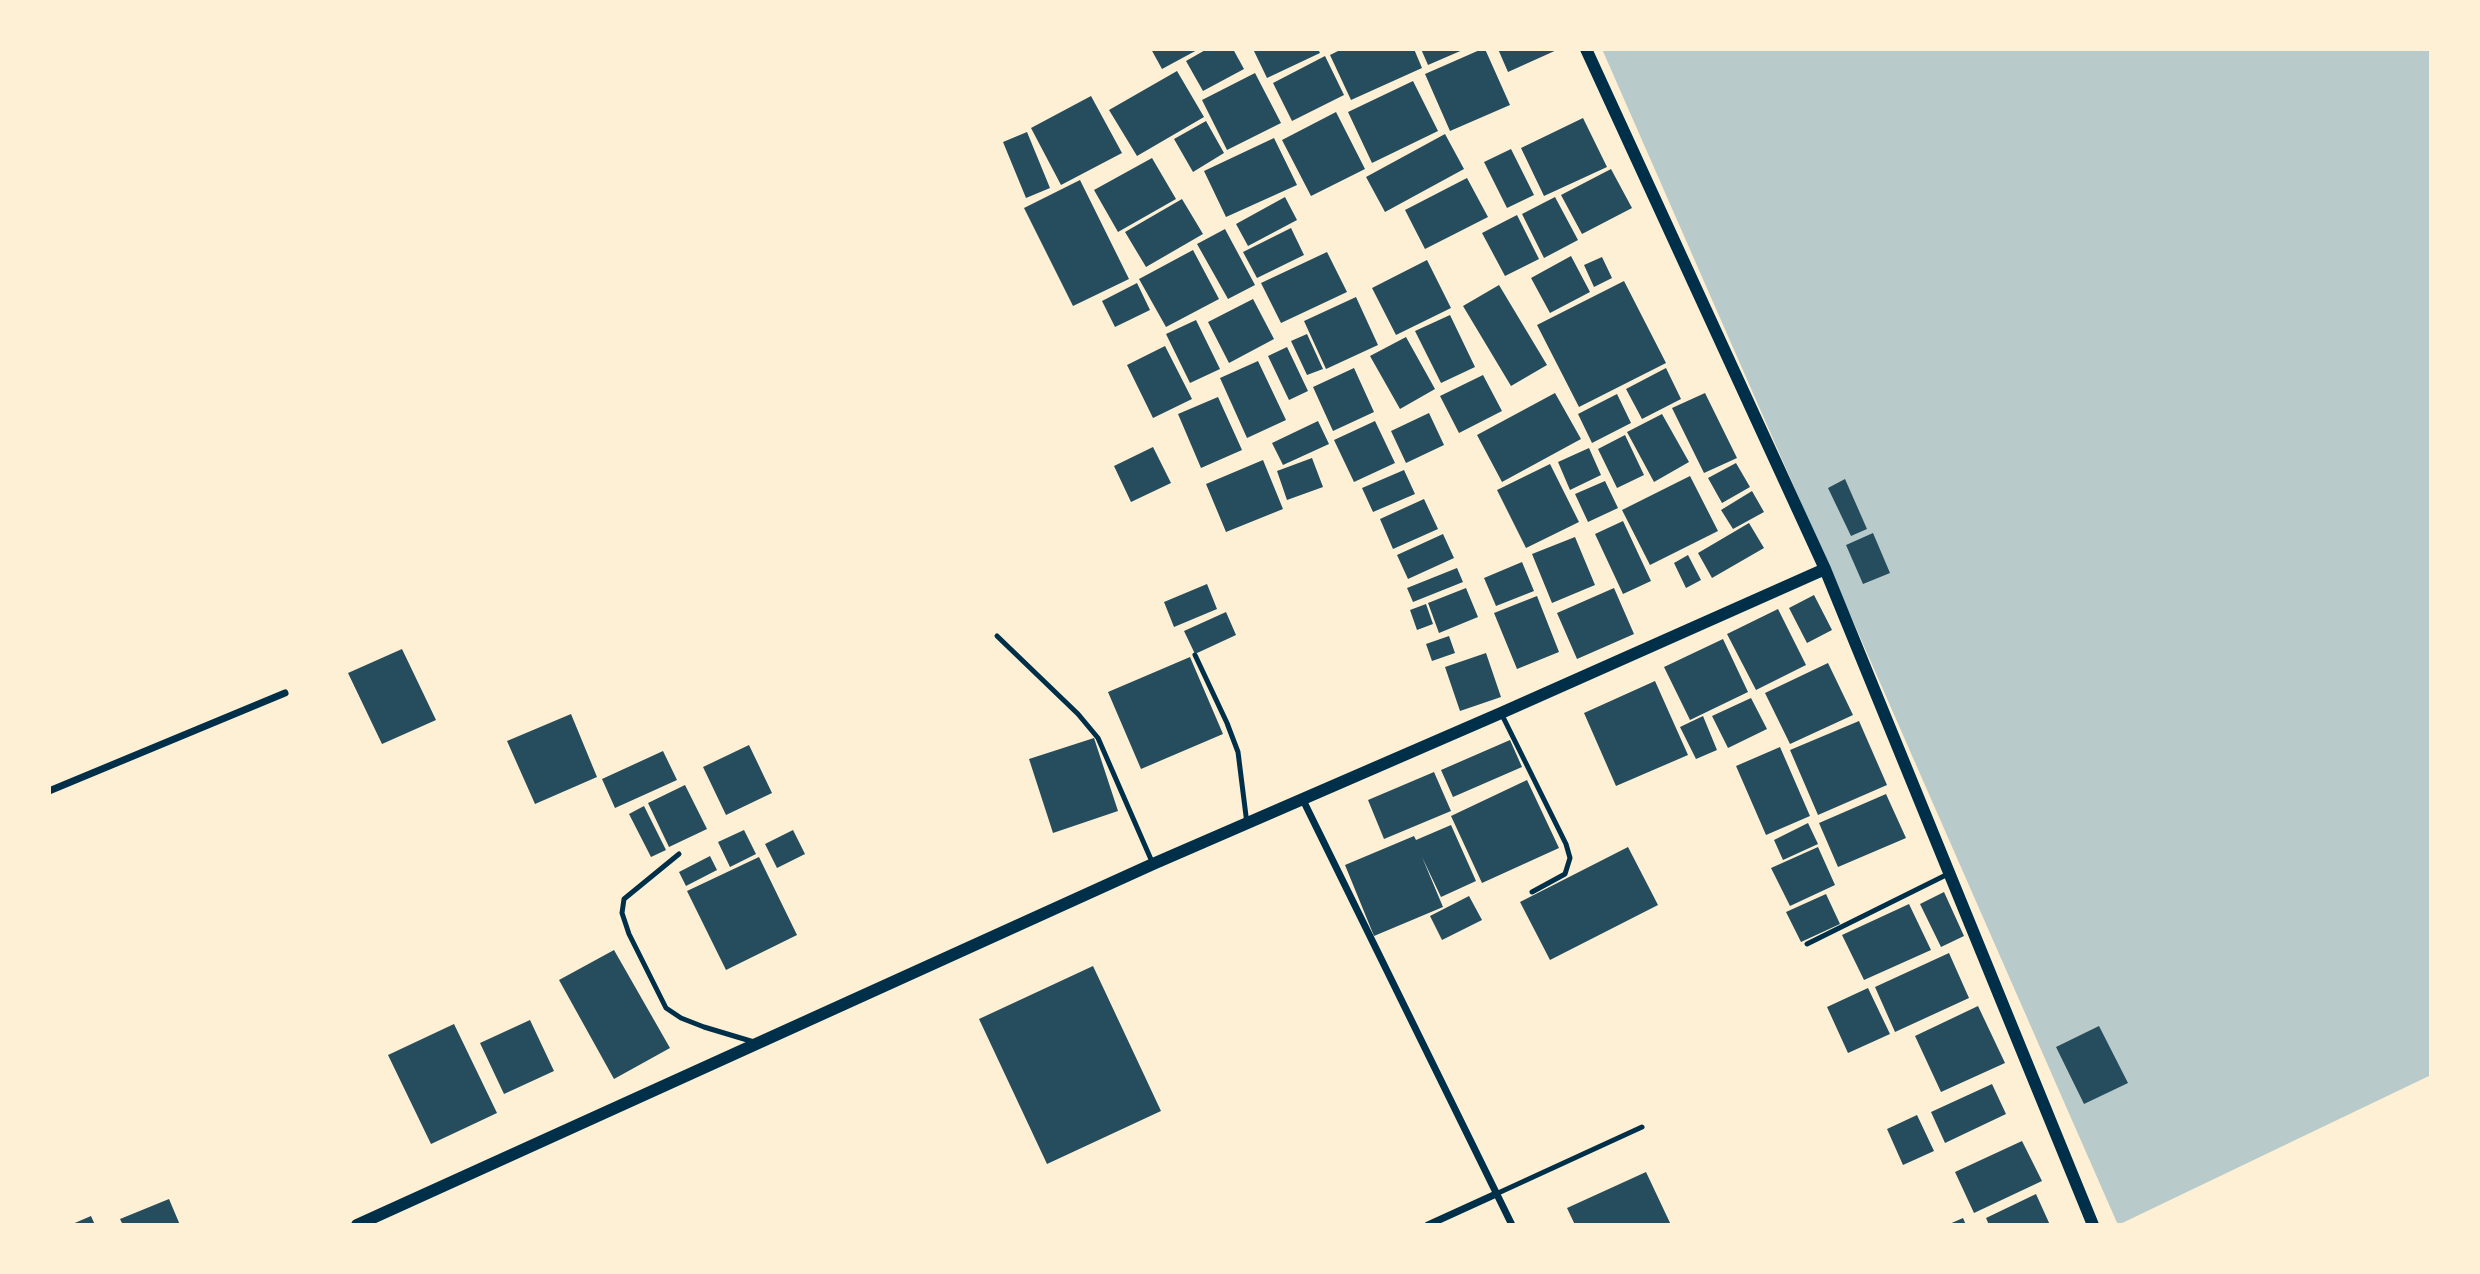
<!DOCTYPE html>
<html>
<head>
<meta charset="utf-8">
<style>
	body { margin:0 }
	#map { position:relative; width:2480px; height:1274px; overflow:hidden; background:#fdf0d5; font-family:Cabin,sans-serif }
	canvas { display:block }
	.frame { position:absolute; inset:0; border:51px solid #fdf0d5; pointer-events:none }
</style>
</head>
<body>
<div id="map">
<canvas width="2480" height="1274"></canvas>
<div class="frame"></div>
</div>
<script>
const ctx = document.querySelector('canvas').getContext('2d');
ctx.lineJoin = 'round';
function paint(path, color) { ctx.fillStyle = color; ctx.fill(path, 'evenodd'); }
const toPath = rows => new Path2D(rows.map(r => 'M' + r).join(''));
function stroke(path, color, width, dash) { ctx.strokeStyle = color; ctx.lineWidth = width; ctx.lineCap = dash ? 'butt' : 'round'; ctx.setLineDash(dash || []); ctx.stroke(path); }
paint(toPath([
	[1602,49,2431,49,2431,1075,2118,1225]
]), '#b9caca');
paint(toPath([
	[1151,49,1199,49,1162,69],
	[1207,49,1233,49,1244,69,1203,91,1186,61],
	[1253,49,1318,49,1320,53,1267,78],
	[1342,49,1414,49,1422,68,1351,100,1330,55],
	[1421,49,1465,49,1428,65],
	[1482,49,1485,49,1510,105,1450,131,1425,74],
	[1498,49,1559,49,1508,72],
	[1325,56,1344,95,1292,121,1273,83],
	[1177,71,1204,117,1137,156,1109,110],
	[1255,73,1281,123,1227,150,1202,100],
	[1413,81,1438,131,1372,163,1348,112],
	[1091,96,1122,153,1061,185,1031,128],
	[1336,112,1365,169,1311,196,1282,140],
	[1583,118,1607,167,1544,196,1521,148],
	[1206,121,1224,153,1193,172,1174,139],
	[1027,132,1050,188,1026,198,1003,142],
	[1445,134,1464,169,1385,212,1366,177],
	[1274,138,1297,185,1226,217,1204,171],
	[1511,149,1534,195,1507,208,1484,162],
	[1152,158,1176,199,1118,232,1094,190],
	[1611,169,1632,208,1582,234,1561,195],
	[1467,178,1488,217,1425,249,1405,210],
	[1080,180,1129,279,1073,306,1024,208],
	[1285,197,1297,220,1248,246,1236,224],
	[1555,197,1578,240,1544,258,1522,214],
	[1182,199,1203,234,1146,267,1125,232],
	[1517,215,1539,259,1505,276,1482,233],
	[1291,228,1304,255,1257,278,1243,252],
	[1225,229,1255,285,1228,299,1197,244],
	[1193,250,1219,299,1166,327,1139,279],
	[1327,252,1347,292,1281,323,1261,283],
	[1571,256,1590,292,1550,313,1531,278],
	[1602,257,1612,278,1594,287,1584,265],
	[1427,260,1451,308,1396,335,1372,288],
	[1624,281,1666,363,1579,407,1537,325],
	[1137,283,1150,310,1115,327,1102,301],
	[1499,285,1547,365,1511,386,1463,306],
	[1356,297,1378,345,1326,369,1304,321],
	[1253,299,1274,339,1229,363,1208,322],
	[1450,315,1475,367,1441,383,1415,331],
	[1196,320,1220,369,1190,383,1166,334],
	[1307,334,1323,369,1307,375,1291,341],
	[1406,337,1435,389,1400,409,1370,356],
	[1165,346,1192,399,1153,418,1127,365],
	[1287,347,1308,391,1289,400,1268,356],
	[1258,361,1286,420,1247,438,1220,378],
	[1354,368,1374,412,1333,431,1313,387],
	[1666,368,1681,399,1642,419,1626,389],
	[1483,375,1502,411,1459,433,1440,396],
	[1555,393,1581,439,1502,482,1477,435],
	[1705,393,1737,458,1704,473,1672,408],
	[1617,394,1631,423,1592,443,1578,414],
	[1218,397,1242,450,1201,468,1178,414],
	[1429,413,1444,445,1406,463,1391,431],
	[1662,414,1689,462,1654,482,1627,432],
	[1318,421,1329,444,1283,465,1272,443],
	[1375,421,1395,463,1354,482,1334,440],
	[1625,435,1644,475,1617,488,1598,449],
	[1153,447,1171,483,1131,502,1114,466],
	[1589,448,1601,475,1570,490,1558,462],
	[1312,458,1323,487,1287,500,1277,471],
	[1263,460,1283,509,1226,532,1206,484],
	[1736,463,1750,487,1722,503,1708,478],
	[1550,464,1579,522,1526,548,1497,490],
	[1404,470,1415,494,1373,512,1362,488],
	[1690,476,1718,531,1650,565,1622,510],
	[1845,479,1867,529,1851,536,1828,488],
	[1605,481,1618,508,1588,522,1575,494],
	[1752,491,1764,512,1733,529,1721,510],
	[1424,499,1438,529,1393,549,1380,519],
	[1623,521,1651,581,1623,594,1595,534],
	[1749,523,1764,548,1712,578,1698,553],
	[1873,533,1890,573,1863,584,1846,545],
	[1443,534,1454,558,1408,579,1397,555],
	[1575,537,1595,585,1552,603,1532,554],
	[1688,555,1701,580,1686,588,1674,563],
	[1522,562,1534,591,1496,606,1484,578],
	[1457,568,1463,582,1413,602,1407,588],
	[1207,584,1217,609,1174,627,1164,602],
	[1466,588,1478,617,1439,633,1428,603],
	[1614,588,1634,634,1577,659,1557,613],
	[1814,595,1832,630,1807,643,1789,608],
	[1537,596,1559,652,1517,669,1494,613],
	[1426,604,1433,624,1417,630,1410,610],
	[1778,609,1806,665,1756,690,1727,634],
	[1226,612,1236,635,1195,654,1184,631],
	[1449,636,1455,653,1432,661,1426,644],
	[1723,639,1748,692,1690,720,1664,667],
	[402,649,436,720,382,744,348,673],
	[1486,653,1501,697,1460,711,1445,667],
	[1190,657,1223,734,1141,769,1108,692],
	[1828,663,1853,715,1790,744,1765,693],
	[1655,681,1688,755,1616,786,1584,713],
	[1751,698,1767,729,1728,748,1712,716],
	[571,714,597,777,535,804,507,741],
	[1703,716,1717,750,1696,759,1680,727],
	[1859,721,1887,785,1818,815,1790,750],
	[1094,738,1118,811,1053,833,1029,759],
	[1510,740,1522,767,1453,797,1441,770],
	[749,745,772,793,726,815,703,767],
	[1780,747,1810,816,1766,835,1736,766],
	[663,751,677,780,615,808,602,779],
	[1434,772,1451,811,1384,839,1368,800],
	[1527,780,1559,848,1482,883,1451,816],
	[685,785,707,829,669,847,648,803],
	[1886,794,1906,838,1838,867,1819,823],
	[644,806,666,850,651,857,629,814],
	[1808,823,1818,844,1783,860,1774,840],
	[1451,825,1476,881,1441,897,1422,857,1443,907,1374,936,1345,865,1414,836,1416,840],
	[744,830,756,854,730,867,718,842],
	[793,830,805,854,777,868,765,844],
	[1628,847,1658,905,1550,960,1520,902],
	[1818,847,1835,885,1790,906,1771,868],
	[710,856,717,870,686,886,679,872],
	[759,857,797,935,726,970,687,891],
	[1944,892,1964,936,1941,947,1920,904],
	[1826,894,1840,924,1801,942,1786,912],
	[1469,896,1482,920,1442,940,1430,916],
	[1909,904,1931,950,1864,980,1842,935],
	[614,950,670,1048,614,1079,559,980],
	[1949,953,1969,998,1895,1032,1875,987],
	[1093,966,1161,1111,1047,1164,979,1019],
	[1868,988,1890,1034,1848,1053,1827,1007],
	[1978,1006,2005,1063,1941,1092,1915,1036],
	[530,1020,554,1071,504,1094,480,1043],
	[454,1024,497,1113,431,1144,388,1055],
	[2099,1026,2128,1083,2084,1104,2056,1047],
	[1992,1084,2006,1114,1945,1143,1931,1112],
	[1917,1115,1934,1151,1903,1165,1887,1129],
	[2022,1141,2042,1181,1974,1213,1955,1172],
	[1646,1172,1671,1225,1575,1225,1567,1208],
	[2036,1194,2050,1225,1989,1225,1986,1218],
	[169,1199,180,1225,123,1225,120,1219],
	[91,1216,95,1225,70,1225],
	[1963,1218,1966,1225,1947,1225]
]), '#264d5e');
stroke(toPath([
	[997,636,1078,714,1098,738,1153,864],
	[1195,655,1227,723,1238,752,1247,824],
	[1501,713,1566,844,1570,858,1565,874,1532,892],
	[679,854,624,899,622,913,629,934,666,1008,681,1018,704,1027,754,1042],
	[1807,944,1948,874],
	[1496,1194,1642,1127]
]), '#003049', 5);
stroke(toPath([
	[49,791,285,693],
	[1302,798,1512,1225],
	[1428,1225,1496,1194]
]), '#003049', 7);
stroke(toPath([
	[1586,49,1825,569,2093,1225],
	[357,1225,1153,864,1501,713,1825,569]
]), '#003049', 12);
</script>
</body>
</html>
